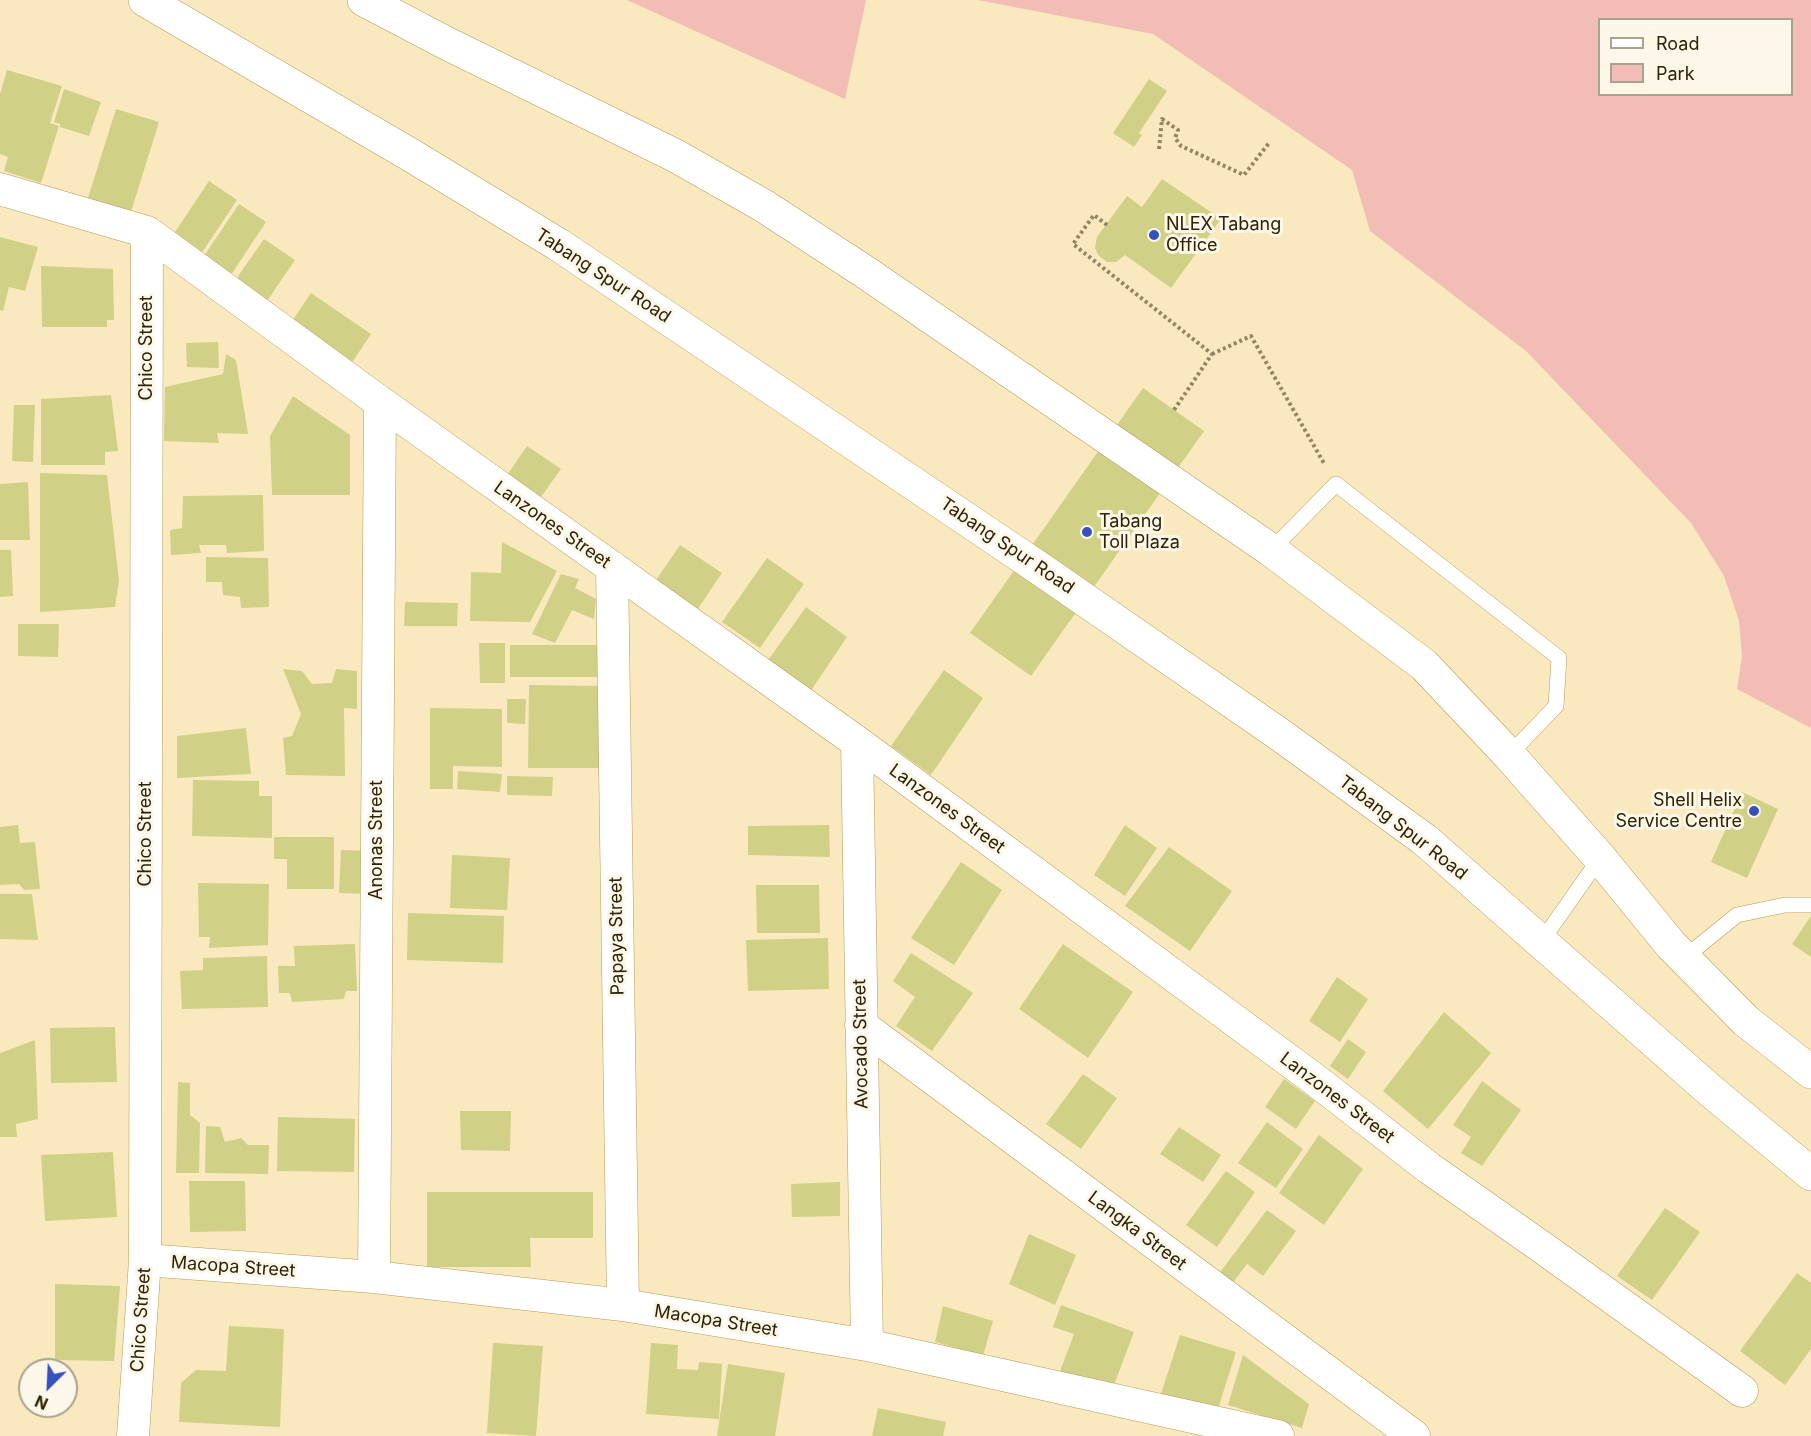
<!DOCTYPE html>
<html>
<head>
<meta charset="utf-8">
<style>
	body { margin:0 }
	#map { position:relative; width:1811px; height:1436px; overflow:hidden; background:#fae9bf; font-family:Inter,sans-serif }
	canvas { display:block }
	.legend { position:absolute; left:1598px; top:18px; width:195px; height:78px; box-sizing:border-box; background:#fdf7e9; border:2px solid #aaa28d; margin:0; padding:8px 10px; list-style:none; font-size:18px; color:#2d2204 }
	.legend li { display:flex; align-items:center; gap:12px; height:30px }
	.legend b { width:30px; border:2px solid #aaa28d }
	.north { position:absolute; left:18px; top:1358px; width:60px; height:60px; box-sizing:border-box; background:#fdf7e9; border:2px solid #aaa28d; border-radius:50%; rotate:204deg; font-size:16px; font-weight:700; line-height:24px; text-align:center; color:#2d2204 }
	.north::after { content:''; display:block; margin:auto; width:21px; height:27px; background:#3551c2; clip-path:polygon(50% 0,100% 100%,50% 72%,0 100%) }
</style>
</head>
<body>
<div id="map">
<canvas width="1811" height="1436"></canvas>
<ul class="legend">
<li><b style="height:8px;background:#fff"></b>Road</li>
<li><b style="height:16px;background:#f1bdb5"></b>Park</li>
</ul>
<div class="north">N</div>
</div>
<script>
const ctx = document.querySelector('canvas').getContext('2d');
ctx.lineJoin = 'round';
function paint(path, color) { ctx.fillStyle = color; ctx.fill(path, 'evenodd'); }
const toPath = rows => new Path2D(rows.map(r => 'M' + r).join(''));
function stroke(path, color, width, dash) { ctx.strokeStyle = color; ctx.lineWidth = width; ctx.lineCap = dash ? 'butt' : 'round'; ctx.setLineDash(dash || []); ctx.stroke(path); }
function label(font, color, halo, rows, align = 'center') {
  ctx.font = font + ' Inter,sans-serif'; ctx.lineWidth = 6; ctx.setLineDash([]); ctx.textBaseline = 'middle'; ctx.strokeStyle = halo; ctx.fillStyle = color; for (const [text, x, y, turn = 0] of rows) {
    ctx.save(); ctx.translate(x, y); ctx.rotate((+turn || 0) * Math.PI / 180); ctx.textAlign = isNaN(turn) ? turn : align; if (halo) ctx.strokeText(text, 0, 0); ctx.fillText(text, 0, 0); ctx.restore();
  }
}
paint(toPath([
	[627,0,866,0,845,99],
	[978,0,1811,0,1811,728,1737,689,1742,656,1739,621,1724,576,1691,523,1526,351,1370,231,1352,170,1153,34],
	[1600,20,1792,20,1792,94,1600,94]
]), '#f1bdb5');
paint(toPath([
	[7,70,62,86,50,123,59,126,41,183,4,171,8,157,0,154,0,94],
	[1149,79,1167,91,1139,133,1142,135,1134,147,1113,133],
	[64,89,101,102,89,136,60,127,60,124,54,122],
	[116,109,159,122,130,215,87,201],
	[1162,179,1221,219,1171,288,1125,255,1116,262,1107,262,1098,255,1095,248,1097,237,1127,196,1142,207],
	[209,181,237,200,201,254,173,235],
	[239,204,266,222,229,278,202,259],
	[0,237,38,247,25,291,9,287,3,311,0,310],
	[264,239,295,260,265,304,234,282],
	[41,266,113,269,114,320,107,320,107,327,42,327],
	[311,293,371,334,349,367,288,327],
	[218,342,219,368,187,367,186,343],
	[226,354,236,360,248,434,217,433,219,443,164,441,165,387,223,374],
	[1143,388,1204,431,1031,676,970,633],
	[111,395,118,451,105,452,105,465,41,465,41,399],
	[293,396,350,435,350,495,272,495,270,436],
	[14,405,35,405,33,462,12,461],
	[527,446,561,469,538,501,505,478],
	[40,473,107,475,119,581,115,607,40,612],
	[28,482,30,540,0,540,0,484],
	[263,495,264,551,227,553,226,545,199,545,201,553,171,555,170,530,182,528,183,496],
	[502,542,557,571,530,622,470,621,471,572,501,573],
	[680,545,722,573,695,613,654,583],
	[0,550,11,550,13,596,0,597],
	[206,557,268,558,269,607,241,608,240,597,223,595,222,582,206,582],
	[767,558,804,584,760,648,722,622],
	[561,574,579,579,575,588,596,599,594,619,572,610,555,643,532,634],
	[405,602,458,603,457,626,404,626],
	[806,607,847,637,810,692,766,663],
	[18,624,59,624,58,657,18,656],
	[479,643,505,643,505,683,480,683],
	[510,645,602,645,602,677,510,677],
	[283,669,302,671,312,684,332,683,336,669,357,671,357,709,344,708,345,776,286,775,283,738,292,736,301,714],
	[944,670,983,698,931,775,891,746],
	[529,685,601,686,602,768,528,768],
	[507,699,526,699,525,724,507,723],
	[430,708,502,709,502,767,453,766,453,789,430,789],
	[246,728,251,774,177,778,177,736],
	[458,771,502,774,500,792,457,789],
	[507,776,553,777,552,796,507,795],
	[193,780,259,781,259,796,272,796,272,838,192,836],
	[1742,792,1778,809,1747,878,1711,862],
	[18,825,20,843,35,842,40,889,24,890,19,884,0,885,0,827],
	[829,825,830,857,748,855,748,826],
	[1125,825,1157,848,1125,896,1094,875],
	[274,837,334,837,334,889,287,889,287,859,274,859],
	[1169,847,1232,891,1190,951,1125,906],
	[341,850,369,851,367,894,339,893],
	[452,855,510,858,507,910,450,908],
	[961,862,1002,890,954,965,911,938],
	[198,883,269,884,268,945,209,948,210,937,199,937],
	[756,885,819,885,820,933,757,933],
	[0,894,32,894,38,940,0,939],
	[408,913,504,916,503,963,407,960],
	[1811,916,1811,957,1792,944],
	[828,938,829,989,748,991,746,940],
	[355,944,357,991,346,991,344,999,292,1002,290,993,279,993,278,966,295,966,294,946],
	[1063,944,1133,992,1088,1058,1019,1009],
	[911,953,973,993,932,1051,896,1026,915,997,893,981],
	[267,956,268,1007,182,1009,180,971,203,970,203,958],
	[1337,977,1368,999,1340,1042,1309,1021],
	[1444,1012,1491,1053,1428,1129,1383,1091],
	[115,1027,117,1082,51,1083,50,1028],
	[1348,1039,1366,1052,1348,1079,1330,1066],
	[35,1040,38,1119,16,1124,17,1137,0,1137,0,1053],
	[1083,1074,1117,1098,1081,1149,1046,1124],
	[1284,1079,1315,1101,1296,1129,1265,1107],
	[1482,1081,1521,1110,1482,1166,1461,1153,1471,1137,1453,1125],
	[178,1082,190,1083,190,1115,200,1123,199,1173,176,1173],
	[460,1111,511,1111,510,1151,461,1150],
	[278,1117,355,1119,354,1172,277,1171],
	[1267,1122,1303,1149,1276,1188,1238,1163],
	[206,1126,220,1127,225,1142,241,1138,248,1145,269,1145,268,1174,205,1173],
	[1179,1127,1221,1155,1203,1182,1160,1154],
	[1319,1135,1363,1169,1324,1225,1279,1193],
	[113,1152,117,1217,45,1221,41,1155],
	[1226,1171,1255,1192,1217,1247,1186,1225],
	[189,1181,245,1181,246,1231,190,1232],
	[840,1182,840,1216,792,1217,791,1184],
	[427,1192,593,1192,593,1238,530,1238,531,1267,427,1267],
	[1665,1208,1700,1232,1652,1300,1617,1276],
	[1267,1210,1296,1231,1263,1276,1247,1264,1231,1285,1218,1275],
	[1029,1234,1076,1255,1055,1305,1009,1284],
	[1797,1273,1811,1283,1811,1349,1785,1385,1740,1351],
	[55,1284,120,1286,114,1361,55,1360],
	[1061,1305,1134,1332,1111,1393,1059,1374,1074,1334,1053,1327],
	[943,1306,993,1321,983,1356,935,1342],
	[229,1326,284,1329,280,1427,179,1422,181,1383,196,1370,226,1371],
	[1180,1335,1236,1352,1216,1415,1160,1397],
	[493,1343,543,1346,536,1436,487,1433],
	[651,1343,678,1345,677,1369,698,1370,699,1362,722,1364,719,1419,646,1414],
	[1243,1355,1309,1404,1302,1428,1228,1405],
	[728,1364,785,1373,775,1436,717,1436],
	[878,1408,946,1422,943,1436,872,1436]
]), '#d0d086');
const service = toPath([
	[1271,550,1336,484,1559,658,1556,706,1509,755],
	[1541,942,1600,858],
	[1684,958,1737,915,1785,905,1811,905]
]);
const minor = toPath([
	[0,189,147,232,380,402,857,742,1314,1079,1429,1168,1543,1248,1742,1391],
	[612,567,623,1305],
	[857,742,867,1345],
	[861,1025,1414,1436],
	[145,1260,374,1277,623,1305,867,1345,1278,1436],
	[374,1277,380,402],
	[133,1436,145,1260,147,232]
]);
const motorway = toPath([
	[145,0,409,154,559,245,1036,566,1279,734,1425,840,1712,1092,1811,1174],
	[364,0,448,44,676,156,764,206,865,272,1271,550,1424,665,1509,755,1600,858,1671,945,1746,1021,1811,1072]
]);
stroke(service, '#b69a53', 16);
stroke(minor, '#b69a53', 33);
stroke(motorway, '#b69a53', 34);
stroke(toPath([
	[1159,149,1162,119,1178,130,1175,138,1181,146,1244,175,1269,143],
	[1107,225,1094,215,1073,244,1212,354,1174,410],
	[1212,354,1251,336,1325,465]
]), '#938561', 4, [3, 3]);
stroke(service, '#fff', 15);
stroke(minor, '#fff', 32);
stroke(motorway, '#fff', 33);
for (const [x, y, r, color] of [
	[1154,235,6,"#3551c2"],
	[1087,532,6,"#3551c2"],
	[1754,811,6,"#3551c2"]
]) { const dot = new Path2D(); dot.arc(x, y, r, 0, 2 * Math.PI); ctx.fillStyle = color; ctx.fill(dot); stroke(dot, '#fdf7e9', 2); }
label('18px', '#2d2204', '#fdf7e9', [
	["NLEX Tabang",1166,225],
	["Office",1166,246],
	["Tabang",1099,522],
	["Toll Plaza",1099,543],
	["Shell Helix",1742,801,"right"],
	["Service Centre",1742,822,"right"]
], 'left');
label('18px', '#2d2204', '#fdf7e9', [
	["Tabang Spur Road",603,276,33],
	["Chico Street",147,348,-90],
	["Lanzones Street",552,525,35],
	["Tabang Spur Road",1007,546,34],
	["Lanzones Street",947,809,36],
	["Tabang Spur Road",1403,828,38],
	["Chico Street",146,834,-90],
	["Anonas Street",377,840,-90],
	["Papaya Street",617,936,-91],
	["Avocado Street",861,1044,-91],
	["Lanzones Street",1337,1098,37],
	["Langka Street",1137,1231,37],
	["Macopa Street",233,1267,4],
	["Chico Street",141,1320,-86],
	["Macopa Street",716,1321,9]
]);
</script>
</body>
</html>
